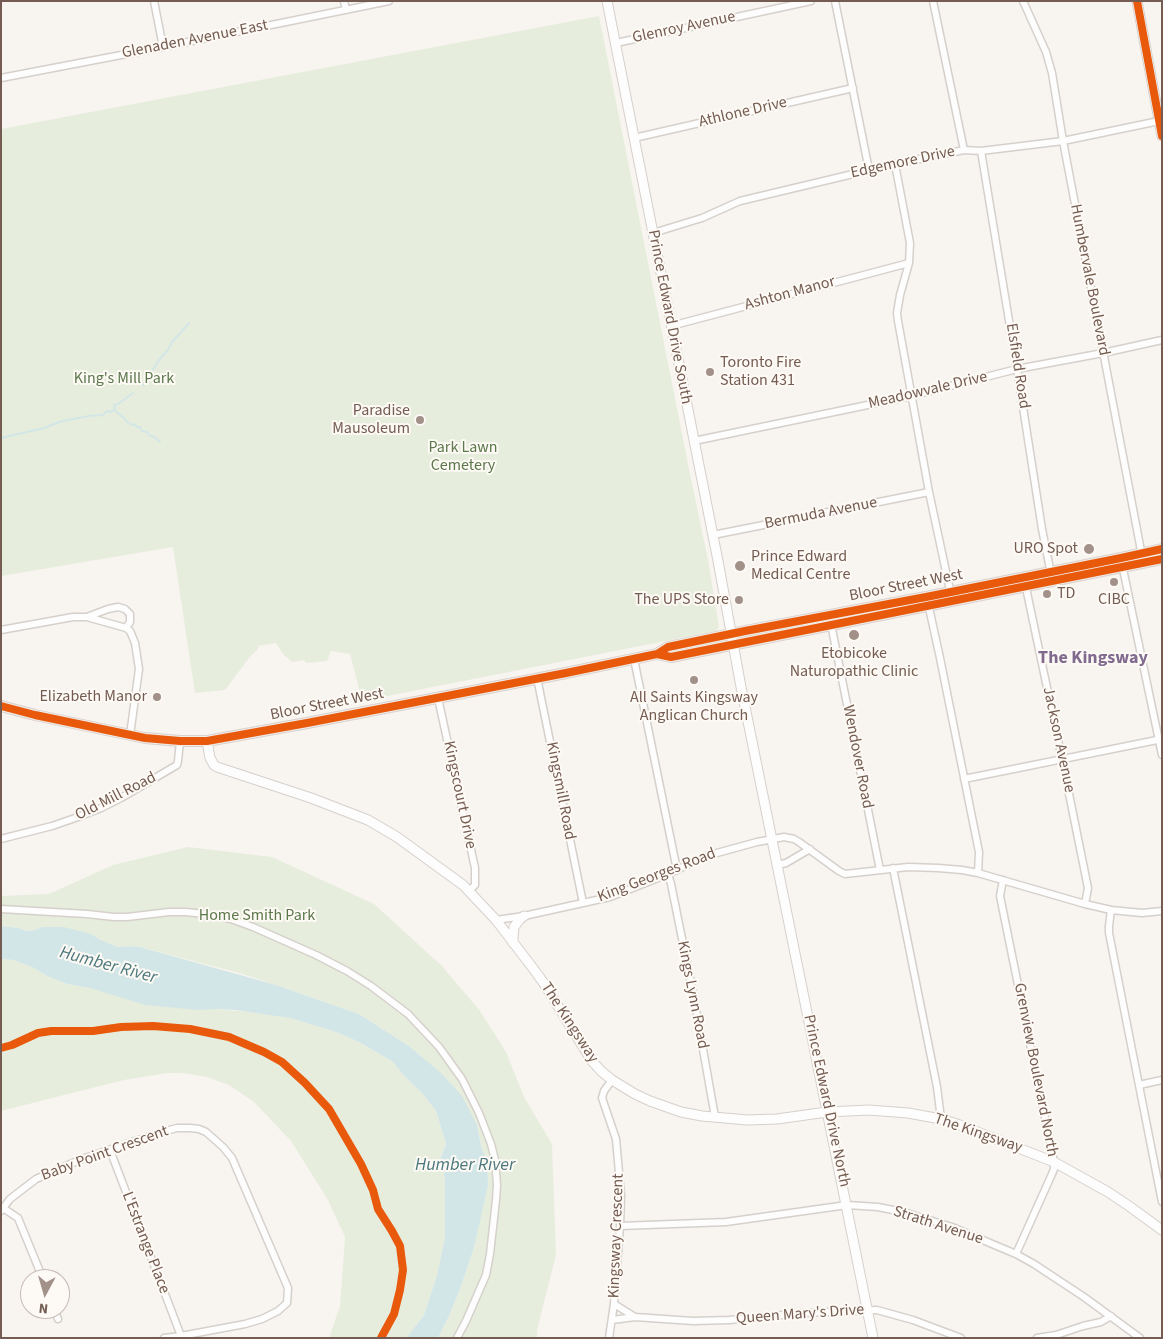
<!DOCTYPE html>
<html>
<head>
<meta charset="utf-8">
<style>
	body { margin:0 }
	#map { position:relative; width:1163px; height:1339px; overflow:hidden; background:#f8f4f0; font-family:"Source Sans 3",sans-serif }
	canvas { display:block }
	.frame { position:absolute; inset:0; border:2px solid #745c52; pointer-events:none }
	.north { position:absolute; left:20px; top:1269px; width:50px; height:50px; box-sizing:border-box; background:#fdf9f4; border:1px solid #c6bab3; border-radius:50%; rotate:186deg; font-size:14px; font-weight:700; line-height:20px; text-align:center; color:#745c52 }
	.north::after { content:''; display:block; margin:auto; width:18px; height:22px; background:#a29189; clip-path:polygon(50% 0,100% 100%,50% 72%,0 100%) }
</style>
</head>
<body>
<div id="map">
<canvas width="1163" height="1339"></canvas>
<div class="frame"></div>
<div class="north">N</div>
</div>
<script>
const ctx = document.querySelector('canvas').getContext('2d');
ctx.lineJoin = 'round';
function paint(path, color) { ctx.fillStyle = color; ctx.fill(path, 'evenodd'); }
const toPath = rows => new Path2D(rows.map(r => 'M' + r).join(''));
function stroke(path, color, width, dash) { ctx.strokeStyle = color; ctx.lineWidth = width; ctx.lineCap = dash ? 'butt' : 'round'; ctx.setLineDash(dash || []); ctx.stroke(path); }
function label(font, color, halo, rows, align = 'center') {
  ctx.font = font + ' "Source Sans 3",sans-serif'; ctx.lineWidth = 4; ctx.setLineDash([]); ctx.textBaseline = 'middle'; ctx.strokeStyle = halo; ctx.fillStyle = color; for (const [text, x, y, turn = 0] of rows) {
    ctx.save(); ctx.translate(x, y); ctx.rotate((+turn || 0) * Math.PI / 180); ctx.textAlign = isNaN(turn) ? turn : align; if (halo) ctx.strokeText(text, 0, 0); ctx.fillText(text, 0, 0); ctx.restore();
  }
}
paint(toPath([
	[599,16,689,469,708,560,719,627,716,631,362,701,350,654,331,651,327,661,306,663,304,660,292,662,283,654,276,643,258,646,258,649,249,658,225,690,195,693,173,547,1,576,1,129],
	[188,847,272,857,374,904,442,966,480,1011,506,1052,524,1097,552,1144,556,1255,537,1330,537,1338,438,1338,449,1316,459,1292,474,1248,480,1218,487,1159,482,1150,477,1125,421,1056,409,1046,359,1014,276,985,239,973,140,947,131,946,118,947,99,939,91,934,42,927,35,930,26,931,19,928,1,926,1,896,49,894,113,865],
	[1,959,13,960,32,967,49,977,67,984,216,1009,270,1014,290,1018,336,1032,361,1043,393,1062,405,1077,421,1092,436,1111,446,1144,439,1162,444,1171,445,1189,445,1237,437,1275,424,1315,406,1338,329,1338,340,1306,345,1237,328,1200,291,1141,254,1102,229,1085,207,1077,183,1073,168,1073,124,1080,1,1111]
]), '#e7eddd');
paint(toPath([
	[1,926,19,928,26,931,35,930,42,927,64,927,91,934,99,939,118,947,131,946,140,947,276,985,359,1014,409,1046,441,1073,462,1096,477,1125,482,1150,487,1159,488,1185,474,1248,459,1292,449,1316,438,1338,406,1338,424,1315,437,1275,445,1237,445,1189,444,1171,439,1162,446,1144,436,1111,421,1092,405,1077,393,1062,361,1043,336,1032,290,1018,235,1010,216,1009,198,1010,145,1005,90,988,67,984,49,977,32,967,13,960,1,959]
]), '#d3e6e7');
stroke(toPath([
	[143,385,159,360,167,351,173,341,189,323],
	[114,410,115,408,114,406,114,405,118,404,133,393],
	[1,438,44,428,62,421,89,416,103,415,107,411,110,412,114,410,124,418,127,422,132,425,134,424,137,427,140,427,142,431,147,432,150,436,155,437,160,442]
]), '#d3e6e7', 2);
const street = toPath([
	[154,1,163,47],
	[344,1,346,10],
	[835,1,869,170],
	[933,1,964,150],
	[1023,1,1046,52,1052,73,1063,141,1142,556],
	[616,43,811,1],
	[1,78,163,47,389,1],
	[634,138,853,88],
	[981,151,1017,369,1042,529,1051,574],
	[895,164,910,243,909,263,900,295,897,313,898,321,929,492,951,595],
	[653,233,702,218,740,201,895,164,964,150,981,151,1063,141,1159,121],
	[671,326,909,263],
	[694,441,911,396,1017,369,1103,353,1162,340],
	[713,535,929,492],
	[1122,564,1162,755],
	[1025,583,1062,759,1088,888,1085,904],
	[928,603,940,658,979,852,978,873],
	[87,617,108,609,118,607,125,609,130,614,130,622,126,628],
	[831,624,880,870],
	[1,630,73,617,87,617,126,628,130,631,135,643,139,669,130,735],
	[634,659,677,870],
	[537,678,583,903],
	[438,698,475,868,475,885,469,891],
	[964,779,1162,739],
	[1,839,52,826,78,817,101,808,121,798,177,765,178,761,180,741],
	[777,865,786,863,810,849],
	[893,868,937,1087,941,1119],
	[668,874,671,884,693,993,715,1117],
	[1003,880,1000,896,1001,901,1054,1162,1054,1169,1052,1174,1016,1254],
	[1,909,87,914,114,917,127,917,169,912,186,912,213,915,231,919,253,927,316,955,347,971,371,986,408,1014,439,1047,462,1079,479,1113,491,1144,495,1160,497,1185,496,1200,490,1254,486,1275,466,1321,457,1338],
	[1111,910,1109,926,1109,933,1162,1202],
	[496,920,524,916,610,897,668,874,706,856,757,842,784,837,794,839,799,842,839,871,845,874,908,867,938,868,962,870,978,873,1085,904,1111,910,1142,913,1162,911],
	[1139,1085,1162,1080],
	[110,1150,181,1336],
	[3,1208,18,1218,43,1279],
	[1,1211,10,1199,36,1179,82,1159,162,1132,177,1128,190,1128,199,1129,206,1132,223,1147,232,1158,288,1288,287,1303,278,1311,262,1319,245,1324,181,1336,164,1338],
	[620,1226,726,1222,847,1205,878,1207,893,1210,910,1214,952,1227,1016,1254,1034,1264,1084,1297,1140,1338],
	[614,1304,635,1317],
	[54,1309,58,1319],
	[612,1320,635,1317,693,1321,729,1320,804,1313,877,1310,913,1320,961,1338],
	[609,1338,614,1304,620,1226,621,1195,616,1139,602,1098,604,1091,612,1080],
	[1037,1338,1056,1335,1083,1326,1101,1322,1111,1316]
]);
const secondary = toPath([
	[607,1,718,561,741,687,873,1338],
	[1137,1,1162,136],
	[207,741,210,758,214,765,217,767,311,798,368,820,397,837,463,885,496,920,532,967,543,982,592,1061,601,1071,612,1080,635,1094,650,1101,681,1112,702,1116,747,1120,777,1119,827,1112,869,1110,908,1113,941,1119,960,1125,1054,1162,1108,1192,1129,1206,1162,1230],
	[513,943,513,938,514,927,520,919,524,916]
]);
const primary = toPath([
	[657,654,671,657,1162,559],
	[1,706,35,715,145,738,180,741,207,741,307,723,566,673,657,654,668,647,745,631,926,597,1121,558,1162,549]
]);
stroke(street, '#d5d0cb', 9);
stroke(secondary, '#d6d0cb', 11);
stroke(primary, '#d9d1cd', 12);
stroke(street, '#fefdfd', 6);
stroke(secondary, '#fefdfd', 9);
stroke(primary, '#f2ede8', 10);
stroke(toPath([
	[1137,1,1162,136],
	[657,654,671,657,1162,559],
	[1,706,35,715,145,738,180,741,207,741,307,723,566,673,657,654,668,647,745,631,926,597,1121,558,1162,549],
	[1,1048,12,1045,38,1033,51,1031,93,1031,121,1027,153,1026,190,1029,229,1037,264,1052,282,1062,305,1083,329,1109,361,1164,373,1190,378,1209,392,1231,400,1246,403,1270,400,1290,394,1314,381,1338]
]), '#e8590c', 8);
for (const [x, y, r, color] of [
	[710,372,5,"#a29189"],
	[420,420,5,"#a29189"],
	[1089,549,6,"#a29189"],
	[740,566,6,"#a29189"],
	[1114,582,5,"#a29189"],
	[1047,594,5,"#a29189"],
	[739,600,5,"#a29189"],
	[854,635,6,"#a29189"],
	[694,680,5,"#a29189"],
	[157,697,5,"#a29189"]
]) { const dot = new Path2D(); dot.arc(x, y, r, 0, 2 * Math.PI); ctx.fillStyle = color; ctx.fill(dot); stroke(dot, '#fdf9f4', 2); }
label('16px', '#745c52', '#fdf9f4', [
	["Glenroy Avenue",684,28,-12],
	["Glenaden Avenue East",195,40,-11],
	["Athlone Drive",743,113,-13],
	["Edgemore Drive",903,163,-12],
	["Humbervale Boulevard",1089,280,79],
	["Ashton Manor",790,294,-15],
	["Prince Edward Drive South",669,317,79],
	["Elsfield Road",1017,366,81],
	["Meadowvale Drive",928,391,-13],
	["Bermuda Avenue",821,514,-11],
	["Bloor Street West",906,586,-11],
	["Bloor Street West",327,705,-11],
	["Jackson Avenue",1058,740,78],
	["Wendover Road",857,757,79],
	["Kingsmill Road",560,791,79],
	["Kingscourt Drive",459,795,78],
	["Old Mill Road",116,797,-27],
	["King Georges Road",657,876,-21],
	["Kings Lynn Road",692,995,79],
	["The Kingsway",569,1023,57],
	["Grenview Boulevard North",1035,1070,79],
	["Prince Edward Drive North",826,1101,78],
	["The Kingsway",978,1134,19],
	["Baby Point Crescent",105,1154,-20],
	["Strath Avenue",938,1226,18],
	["Kingsway Crescent",617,1236,-88],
	["L'Estrange Place",145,1243,69],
	["Queen Mary's Drive",800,1315,-4]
]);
label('16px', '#745c52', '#fdf9f4', [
	["Toronto Fire",720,363,"left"],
	["Station 431",720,381,"left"],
	["Paradise",410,411],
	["Mausoleum",410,429],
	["URO Spot",1078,549],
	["Prince Edward",751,557,"left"],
	["Medical Centre",751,575,"left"],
	["TD",1057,594,"left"],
	["The UPS Store",729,600],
	["CIBC",1114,600,"center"],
	["Etobicoke",854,654,"center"],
	["Naturopathic Clinic",854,672,"center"],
	["Elizabeth Manor",147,697],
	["All Saints Kingsway",694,698,"center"],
	["Anglican Church",694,716,"center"]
], 'right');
label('16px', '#5c784c', '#fdf9f4', [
	["King's Mill Park",124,379],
	["Park Lawn",463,448],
	["Cemetery",463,466],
	["Home Smith Park",257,916]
]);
label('bold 18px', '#806b8f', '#fdf9f4', [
	["The Kingsway",1093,659]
]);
label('italic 18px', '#4b787d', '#fdf9f4', [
	["Humber River",108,966,15],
	["Humber River",465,1166]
]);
</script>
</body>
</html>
